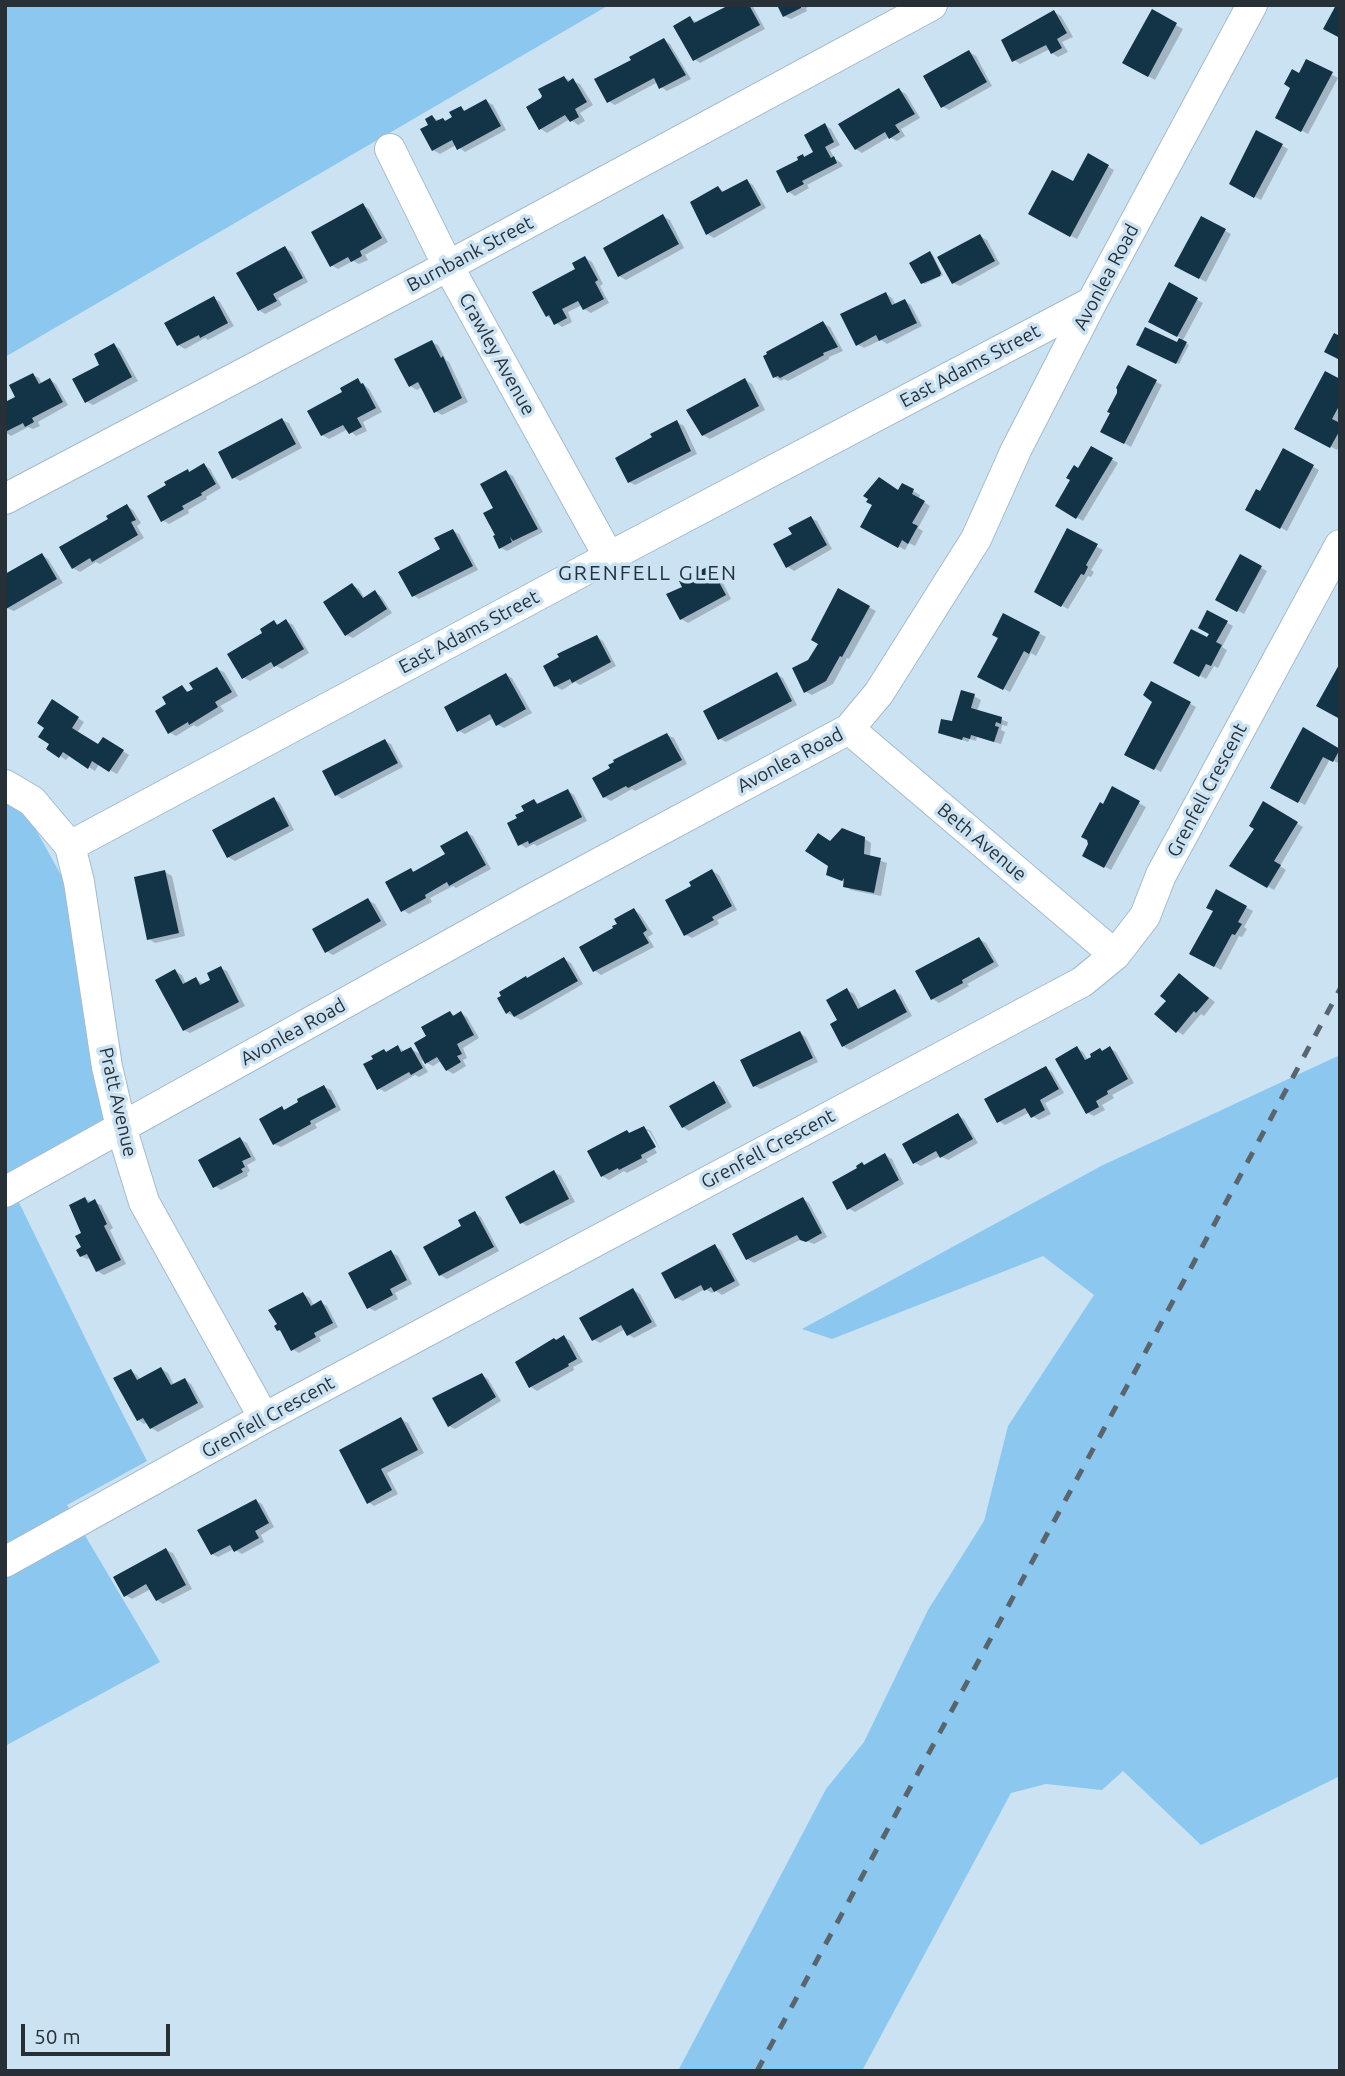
<!DOCTYPE html>
<html>
<head>
<meta charset="utf-8">
<style>
	body { margin:0 }
	#map { position:relative; width:1345px; height:2076px; overflow:hidden; background:#cbe2f3; font-family:Ubuntu,sans-serif }
	canvas { display:block }
	.frame { position:absolute; inset:0; border:7px solid #273036; pointer-events:none }
	.scale { position:absolute; left:21px; top:2024px; width:149px; height:32px; box-sizing:border-box; border:4px solid #273036; border-top:0; padding-left:9px; font-size:21px; line-height:24px; white-space:nowrap; color:#273036; -webkit-text-stroke:5px #cbe2f3; paint-order:stroke }
</style>
</head>
<body>
<div id="map">
<canvas width="1345" height="2076"></canvas>
<div class="frame"></div>
<div class="scale">50 m</div>
</div>
<script>
const ctx = document.querySelector('canvas').getContext('2d');
ctx.lineJoin = 'round';
function paint(path, color) { ctx.fillStyle = color; ctx.fill(path, 'evenodd'); }
const toPath = rows => new Path2D(rows.map(r => 'M' + r).join(''));
function stroke(path, color, width, dash) { ctx.strokeStyle = color; ctx.lineWidth = width; ctx.lineCap = dash ? 'butt' : 'round'; ctx.setLineDash(dash || []); ctx.stroke(path); }
function label(font, color, halo, rows, align = 'center') {
  ctx.font = font + ' Ubuntu,sans-serif'; ctx.lineWidth = 7; ctx.setLineDash([]); ctx.textBaseline = 'middle'; ctx.strokeStyle = halo; ctx.fillStyle = color; for (const [text, x, y, turn = 0] of rows) {
    ctx.save(); ctx.translate(x, y); ctx.rotate((+turn || 0) * Math.PI / 180); ctx.textAlign = isNaN(turn) ? turn : align; if (halo) ctx.strokeText(text, 0, 0); ctx.fillText(text, 0, 0); ctx.restore();
  }
}
paint(toPath([
	[5,5,609,5,5,357],
	[5,800,26,812,66,884,109,1122,7,1178,114,1397,147,1461,67,1505,160,1662,5,1746],
	[1340,1055,1340,1776,1201,1845,1123,1771,1102,1790,1046,1784,1011,1793,862,2071,678,2071,826,1789,864,1742,928,1610,984,1521,1008,1426,1094,1295,1043,1256,832,1339,802,1329,1101,1166]
]), '#8cc7ef');
paint(toPath([
	[732,5,752,5,765,29,700,63,694,59,690,18,698,23],
	[779,5,812,5,806,8,807,11,791,19,784,16],
	[1054,12,1061,16,1073,37,1062,42,1068,52,1058,57,1052,53,1050,49,1020,64,1014,60],
	[1152,12,1183,29,1155,80,1124,63],
	[664,40,670,44,691,79,667,91,661,87,658,82,615,105,608,101,633,60],
	[969,52,976,56,992,86,949,110,942,106],
	[1307,61,1338,78,1308,134,1277,117],
	[564,78,580,84,593,105,580,113,585,121,578,125,570,119,547,133,541,129,543,99],
	[899,90,906,94,920,118,901,129,905,136,897,141,889,137,862,153,856,149],
	[486,101,493,105,506,130,465,152,456,145,440,154,433,150,430,126,432,117,440,121,443,119,448,122,460,108,467,112],
	[825,125,831,129,840,145,830,150,835,159,840,162,843,166,807,185,809,188,795,196,789,192,778,172,800,161,803,156,806,158,815,153],
	[1257,132,1288,149,1261,200,1231,184],
	[1089,156,1114,170,1077,239,1030,214,1074,183],
	[747,181,753,185,766,208,714,238,707,234,718,188,725,192],
	[363,205,369,209,388,242,365,255,368,260,359,264,353,261,338,269,331,265],
	[663,216,670,220,684,248,626,280,619,276],
	[1202,218,1231,234,1206,282,1177,266],
	[980,236,987,240,1000,264,960,286,953,283],
	[285,248,292,252,308,282,278,298,282,305,265,314,259,310],
	[930,253,933,255,943,275,925,284,922,283],
	[585,258,592,262,603,284,600,286,609,303,591,313,584,309,582,305,568,312,572,322,562,327,547,316],
	[1170,285,1203,303,1182,342,1189,345,1179,364,1138,344,1178,344,1181,338,1150,321],
	[886,294,892,298,896,305,905,301,911,305,922,326,887,344,881,340,864,348,857,344],
	[214,298,220,302,234,326,208,340,205,338,185,349,178,345],
	[823,323,830,327,843,351,829,357,829,359,788,381,784,379,781,381,775,377],
	[431,342,438,345,446,360,449,362,468,402,442,415,435,411,422,387,417,390,410,386],
	[114,345,120,349,138,381,93,405,86,401,102,365],
	[1129,367,1162,385,1131,447,1102,431,1112,413],
	[33,375,39,378,42,384,50,380,56,384,68,405,38,422,40,426,33,429,28,427,11,436,5,432,5,404,17,398],
	[358,380,369,389,382,412,363,422,367,431,356,436,348,429,329,439,322,435,344,393],
	[745,380,752,384,765,410,710,439,703,435],
	[1340,381,1340,420,1338,424,1340,425,1340,445,1337,450,1296,428],
	[282,420,289,423,302,448,240,481,233,477],
	[677,422,684,426,697,454,635,485,629,482],
	[1092,448,1118,463,1083,521,1057,506],
	[1284,451,1319,470,1287,531,1247,509,1261,494],
	[204,465,210,469,221,488,206,497,207,499,188,510,189,513,169,524,162,520,188,471,191,473],
	[506,472,513,476,543,532,507,551,501,548,495,508],
	[903,485,920,495,919,499,930,506,918,528,923,531,915,546,909,543,905,550,862,526,899,492],
	[127,506,133,510,141,523,137,526,144,538,100,564,96,562,80,572,73,568,110,519],
	[811,518,817,521,832,549,794,571,788,567,794,535],
	[453,531,459,534,478,570,419,599,413,595,443,550],
	[1068,531,1103,550,1091,570,1094,572,1091,577,1088,576,1068,609,1036,591],
	[42,555,48,559,63,583,14,611,7,608,5,604,5,576],
	[1241,557,1267,571,1244,614,1217,599],
	[707,569,719,575,731,599,688,623,681,619,684,587],
	[352,585,359,589,365,599,375,593,381,596,392,613,353,638,346,635],
	[839,591,876,611,849,659,847,658,833,684,812,695,806,692,809,662,820,644],
	[1208,612,1233,626,1222,647,1227,650,1218,668,1214,666,1206,679,1175,662,1207,639,1211,633],
	[1004,615,1046,637,1036,656,1031,653,1010,692,980,676,1000,637],
	[286,621,293,625,309,653,282,669,276,666,250,681,244,678,265,633,274,622,279,625],
	[596,637,603,641,616,666,580,685,575,682,562,690,555,686],
	[217,669,224,672,238,696,220,706,224,711,197,727,194,725,176,736,169,732,168,705,182,687,190,693,195,690],
	[777,674,783,678,797,705,726,742,719,738],
	[506,675,512,678,532,713,504,728,498,725,494,718,465,734,459,731],
	[1152,683,1196,707,1161,772,1127,754,1155,702],
	[974,696,981,700,977,711,1008,722,1007,726,1002,725,1001,730,1005,732,1001,744,977,737,976,741,970,739,968,742,940,732,953,723],
	[53,702,84,722,77,733,99,747,103,739,129,755,117,774,99,764,95,771,70,755,66,760,48,748,51,743,47,727],
	[1304,730,1340,749,1340,764,1330,759,1305,805,1273,787],
	[667,735,674,738,687,764,635,791,632,789,611,801,604,797],
	[385,741,391,744,403,767,342,799,336,795],
	[1113,789,1146,807,1111,870,1084,855,1103,806],
	[568,791,574,795,587,821,537,846,534,844,526,848,520,844,526,812,534,801,540,804],
	[274,799,280,803,294,830,235,861,228,857],
	[1264,804,1303,827,1280,866,1286,870,1274,890,1231,865,1256,828],
	[467,833,473,836,491,869,456,888,453,886,430,898,432,902,409,914,403,910,411,870,415,872,447,855],
	[865,839,871,843,870,857,887,863,881,896,851,890,845,886,845,882,835,878,830,866,830,842],
	[712,871,719,875,737,910,717,920,719,924,692,938,686,935,694,887],
	[165,872,172,876,185,936,155,943,149,939],
	[1217,892,1253,911,1244,927,1247,929,1242,937,1239,936,1221,970,1192,954,1215,911],
	[368,900,375,904,387,925,333,955,326,951],
	[634,910,640,914,653,934,648,937,654,947,601,975,595,971,616,929],
	[979,939,986,943,999,966,967,984,969,986,939,1003,933,999],
	[564,959,571,963,583,984,521,1020,507,1013,529,979],
	[220,968,227,971,245,1006,190,1033,184,1030,175,971,182,975,186,984,196,979,204,985,213,981],
	[1180,975,1215,1002,1204,1016,1201,1014,1183,1035,1177,1031,1168,1000],
	[847,990,854,994,862,1009,895,991,901,995,912,1016,850,1050,843,1046,839,1021],
	[450,1013,456,1016,460,1013,467,1017,479,1038,463,1048,467,1058,463,1060,466,1066,453,1074,447,1070,441,1061,433,1066,421,1060,428,1072,419,1077,415,1075,385,1092,378,1088,384,1051,387,1053,398,1047,405,1052,411,1049,422,1055,429,1037],
	[800,1033,806,1037,818,1062,761,1089,754,1086],
	[1077,1048,1083,1052,1088,1060,1110,1048,1116,1052,1134,1083,1112,1095,1114,1098,1102,1105,1105,1110,1094,1116,1088,1113],
	[1046,1068,1052,1072,1064,1093,1045,1103,1051,1114,1039,1120,1032,1116,1030,1112,1005,1125,999,1121],
	[714,1083,720,1086,732,1107,689,1131,683,1127],
	[324,1087,331,1090,341,1110,315,1124,317,1128,281,1147,274,1144,282,1108,286,1111],
	[958,1115,964,1119,978,1143,948,1160,940,1156,921,1166,915,1163],
	[644,1128,651,1131,661,1151,649,1131,645,1131,657,1153,646,1159,648,1162,627,1173,624,1171,609,1180,602,1176,627,1132,632,1134],
	[240,1139,247,1143,256,1160,247,1165,250,1171,247,1173,248,1176,221,1190,215,1186],
	[885,1155,892,1159,904,1184,855,1212,848,1208],
	[554,1172,561,1176,575,1202,527,1226,521,1222],
	[85,1199,101,1205,113,1228,110,1230,126,1264,104,1275,97,1271,91,1258,87,1259,81,1256,83,1248],
	[803,1199,809,1203,827,1237,814,1244,802,1239,754,1263,747,1259],
	[475,1213,481,1217,499,1251,447,1279,440,1275,464,1226],
	[714,1246,721,1250,740,1285,722,1295,716,1291,712,1293,705,1289,683,1301,676,1298],
	[391,1252,398,1256,412,1284,395,1293,398,1299,375,1311,369,1308],
	[633,1290,640,1294,657,1326,634,1338,628,1334,625,1329,600,1343,593,1339],
	[303,1294,310,1298,314,1306,320,1302,327,1306,338,1327,319,1337,321,1341,299,1353,292,1349,283,1333,279,1330],
	[564,1337,571,1341,583,1362,573,1367,574,1370,537,1391,531,1387],
	[161,1369,168,1373,174,1385,185,1380,191,1384,204,1407,158,1432,151,1428,148,1422,144,1424,138,1420,131,1371,137,1375,141,1381],
	[482,1375,488,1379,501,1401,455,1429,449,1426],
	[401,1419,408,1423,424,1453,387,1473,398,1494,374,1506,368,1502,341,1451],
	[256,1501,262,1504,274,1527,261,1535,264,1542,242,1554,234,1549,218,1557,212,1554],
	[166,1550,173,1553,192,1589,163,1604,157,1600,151,1589,132,1599,125,1595]
]), '#0003');
paint(toPath([
	[729,5,749,5,760,25,693,61,673,26,690,16,694,23],
	[777,5,801,5,801,8,783,17],
	[1336,5,1340,5,1340,38,1323,29],
	[1152,9,1177,23,1148,77,1122,63],
	[1054,10,1067,33,1057,39,1062,48,1051,54,1046,45,1012,62,1001,40],
	[664,38,686,75,659,89,654,78,607,103,594,79,631,60,629,57],
	[969,50,987,82,941,108,923,76],
	[1306,59,1333,72,1301,132,1275,118,1290,88,1284,84,1292,69,1299,73],
	[564,76,568,82,573,78,587,102,575,109,579,117,570,122,565,115,539,130,526,107,541,98,542,96,538,89],
	[899,88,915,114,895,125,900,132,889,139,885,132,855,150,838,124],
	[486,99,501,126,457,150,452,140,432,151,420,129,428,125,425,119,432,115,436,121,443,118,445,121,452,117,449,112,461,106,464,111],
	[825,123,834,142,825,147,831,158,834,156,837,163,802,181,804,184,787,193,776,171,798,160,797,157,803,154,804,157,813,152,804,135],
	[1256,130,1283,144,1254,198,1229,184],
	[1088,153,1109,165,1070,237,1028,214,1052,170,1073,181],
	[747,179,761,205,706,235,690,202,718,186,722,192],
	[363,203,382,238,360,251,362,256,351,262,348,257,330,267,311,232],
	[663,214,679,244,618,277,603,248],
	[1201,216,1226,229,1199,279,1174,266],
	[980,234,995,261,952,284,937,257],
	[285,246,303,278,273,294,277,301,258,311,236,273],
	[930,251,941,273,940,276,921,284,909,263],
	[585,256,598,280,595,282,604,299,583,310,578,301,562,309,567,318,554,325,549,315,546,317,532,292,575,269,572,263],
	[1169,282,1198,298,1177,337,1148,322],
	[886,292,892,305,905,299,917,323,879,341,876,335,856,346,840,314],
	[214,296,228,323,200,338,199,335,177,346,164,323],
	[823,321,838,347,823,353,824,355,780,378,778,376,773,378,763,356,767,354,766,352],
	[1145,327,1177,342,1179,338,1187,342,1176,364,1136,345],
	[1334,333,1340,336,1340,360,1324,352],
	[432,340,441,358,443,356,462,398,434,413,418,382,409,387,394,359],
	[114,343,132,377,85,403,72,379,99,365,94,354],
	[1128,365,1157,380,1124,444,1100,432,1110,413,1107,412,1117,393,1117,389,1116,388],
	[1325,371,1340,379,1340,401,1338,405,1339,406,1332,419,1340,423,1340,430,1330,448,1294,429],
	[33,373,39,384,50,378,63,402,32,418,34,422,25,427,23,423,5,432,5,402,15,397,9,385],
	[358,378,361,384,363,383,376,408,357,418,362,427,349,434,343,425,321,436,307,411,342,392,340,388],
	[745,378,759,406,702,436,686,410],
	[282,418,296,444,232,479,218,452],
	[677,420,691,451,628,483,615,458,652,437,650,434],
	[1091,446,1113,458,1076,519,1055,506,1070,480,1066,478,1074,465,1078,468],
	[1283,448,1314,465,1280,529,1245,510,1256,489,1260,491],
	[204,463,216,484,201,493,202,495,182,506,184,509,161,522,147,496,166,485,164,482,188,469,189,472],
	[506,470,538,529,513,541,510,537,512,542,499,549,493,536,495,535,483,513,493,508,480,484],
	[879,477,898,490,902,483,914,489,912,494,925,501,912,523,918,526,908,544,902,540,898,548,860,527,872,505,866,502,868,499,863,496],
	[127,504,136,520,131,522,138,535,92,562,90,558,72,569,59,547,108,519,106,516],
	[811,516,827,545,786,568,773,544,792,534,788,528],
	[1067,528,1098,544,1086,565,1088,567,1084,575,1081,574,1061,607,1034,592],
	[453,529,473,566,412,597,398,572,440,549,434,538],
	[42,553,57,579,6,609,5,574],
	[1240,554,1262,566,1237,612,1215,600],
	[707,567,709,571,712,569,726,595,680,620,666,594,682,587,679,581],
	[352,583,363,598,375,590,387,609,345,636,323,602],
	[838,588,870,606,842,657,840,656,826,681,804,693,792,668,808,660,818,644,811,640],
	[1207,610,1228,621,1216,642,1222,645,1211,666,1206,664,1199,677,1173,663,1191,629,1207,637,1209,634,1198,628],
	[1003,613,1040,632,1029,654,1024,651,1003,690,977,677,998,638,992,635],
	[286,619,304,649,274,667,271,662,242,679,227,654,262,633,260,629,274,620,277,625],
	[597,635,611,662,572,683,570,679,554,687,543,666,559,657,557,654],
	[1340,663,1340,719,1316,706],
	[217,667,232,692,215,702,218,707,189,725,188,722,168,734,155,711,166,704,162,697,182,685,187,692,193,689,189,683],
	[777,672,792,701,718,740,703,711],
	[506,673,526,709,496,726,490,714,457,732,444,707],
	[1151,681,1191,702,1154,770,1124,755,1152,702,1143,695],
	[961,690,975,694,971,708,1002,717,1001,724,996,722,995,726,999,727,994,742,971,735,970,739,963,737,962,740,938,733,941,719,952,721],
	[52,699,79,717,72,728,98,744,103,737,124,750,109,772,92,761,88,769,63,752,59,758,46,749,49,744,38,737,44,728,37,723],
	[1303,727,1340,749,1333,762,1323,757,1298,803,1270,788],
	[667,733,682,760,628,788,626,786,603,798,592,778,610,768,608,765,614,762,613,760],
	[385,739,398,763,335,796,322,771],
	[1112,786,1140,801,1104,868,1082,856,1088,844,1087,840,1081,837,1100,802,1103,804],
	[568,789,582,817,529,844,528,841,518,846,507,823,517,818,515,815,524,811,521,806,534,799,537,804],
	[274,797,289,826,227,858,212,830],
	[1263,801,1298,822,1274,861,1281,865,1267,888,1229,866,1254,829,1249,826],
	[842,828,865,837,864,854,881,858,874,893,843,887,844,878,842,881,826,875,828,866,805,851,818,833,830,841],
	[467,831,486,865,449,886,447,882,425,895,426,898,401,912,385,882,411,868,413,872,445,854,440,846],
	[712,869,732,906,712,917,714,920,684,936,665,900,691,886,689,882],
	[165,870,179,933,147,940,134,877],
	[1216,889,1247,906,1238,922,1242,924,1235,935,1232,934,1214,967,1189,954,1213,911,1206,908],
	[368,898,381,921,325,953,312,929],
	[634,908,647,930,643,933,649,943,593,972,579,947,613,928,612,926,617,924,614,919],
	[979,937,994,962,962,980,963,983,931,1000,915,971],
	[564,957,578,981,514,1017,510,1011,506,1014,497,998,501,996,499,992,526,976,527,978],
	[221,966,239,1002,183,1031,155,980,175,969,183,984,196,977,200,985,210,980,207,973],
	[1179,973,1209,998,1196,1013,1194,1011,1176,1033,1154,1014,1166,1001,1160,996],
	[847,988,858,1009,895,989,907,1012,842,1047,830,1024,837,1020,826,1000],
	[450,1011,453,1016,461,1011,474,1035,457,1044,462,1054,457,1056,461,1062,446,1071,437,1057,425,1064,414,1043,426,1036,421,1027],
	[800,1031,813,1058,753,1087,740,1060],
	[398,1045,401,1052,411,1047,423,1068,411,1075,409,1072,377,1090,363,1064,373,1059,371,1056,384,1049,386,1052],
	[1077,1046,1085,1060,1091,1057,1090,1054,1100,1048,1102,1051,1110,1046,1128,1079,1107,1091,1108,1094,1096,1101,1099,1107,1086,1114,1055,1059],
	[1046,1066,1059,1089,1040,1100,1045,1110,1031,1118,1025,1108,997,1123,984,1099],
	[714,1081,726,1103,682,1128,669,1106],
	[324,1085,336,1107,310,1121,311,1124,273,1145,259,1119,282,1106,284,1110,298,1102,297,1099],
	[958,1113,973,1139,940,1158,936,1151,913,1164,902,1144],
	[644,1126,656,1147,641,1155,642,1158,619,1170,618,1168,601,1177,587,1151,627,1130,629,1133],
	[240,1137,251,1157,242,1161,245,1167,241,1169,243,1172,213,1188,198,1160],
	[885,1153,899,1180,847,1210,832,1182,857,1168,856,1166,862,1162,864,1165],
	[554,1170,569,1199,520,1224,505,1197],
	[85,1197,88,1203,95,1199,107,1224,104,1226,121,1260,96,1272,87,1254,80,1257,76,1250,81,1247,75,1236,81,1233,69,1205],
	[803,1197,822,1233,806,1242,800,1240,797,1235,746,1260,732,1234],
	[475,1211,494,1247,439,1276,423,1247,461,1226,458,1220],
	[715,1244,735,1281,714,1292,711,1287,704,1291,701,1285,675,1299,661,1273],
	[391,1250,407,1280,390,1289,393,1295,367,1309,348,1273],
	[633,1288,652,1322,627,1336,621,1325,592,1341,579,1318],
	[303,1292,311,1306,321,1300,333,1323,314,1333,316,1337,291,1351,280,1330,277,1331,274,1326,277,1324,268,1310],
	[564,1335,577,1359,568,1364,569,1366,529,1388,515,1362,554,1338,556,1340],
	[161,1367,171,1385,185,1378,198,1403,150,1429,143,1418,137,1421,113,1378,131,1369,137,1380],
	[482,1373,496,1397,448,1427,432,1398],
	[401,1417,418,1450,381,1469,392,1490,367,1504,339,1450],
	[256,1499,269,1523,255,1531,259,1538,234,1552,230,1545,211,1555,197,1530],
	[166,1548,186,1585,156,1601,146,1584,124,1597,113,1577]
]), '#133347');
const minor = toPath([
	[390,149,448,266,609,557],
	[5,499,448,266,932,5],
	[849,729,1115,955],
	[5,785,32,801,70,846,79,882,107,1067,121,1127,144,1202,264,1418],
	[70,846,609,557,1092,302],
	[5,1192,532,899,849,729,879,693,976,539,1016,450,1092,302,1252,5],
	[5,1562,264,1418,1082,982,1115,955,1145,916,1161,875,1340,545]
]);
stroke(minor, '#a5bbcb', 32);
stroke(minor, '#fff', 30);
stroke(toPath([
	[757,2071,1193,1264,1340,989]
]), '#58656f', 5, [12, 12]);
label('19px', '#273036', '#cbe2f3', [
	["Burnbank Street",470,254,-28],
	["Avonlea Road",1106,277,-62],
	["Crawley Avenue",497,354,61],
	["East Adams Street",970,366,-28],
	["East Adams Street",469,632,-28],
	["Avonlea Road",790,760,-28],
	["Grenfell Crescent",1207,790,-62],
	["Beth Avenue",982,842,40],
	["Avonlea Road",293,1032,-29],
	["Pratt Avenue",118,1102,77],
	["Grenfell Crescent",768,1149,-28],
	["Grenfell Crescent",268,1417,-29]
]);
ctx.letterSpacing = '2px';
label('21px', '#203340', '#cbe2f3', [
	["GRENFELL GLEN",648,573]
]);
ctx.letterSpacing = '0px';
</script>
</body>
</html>
